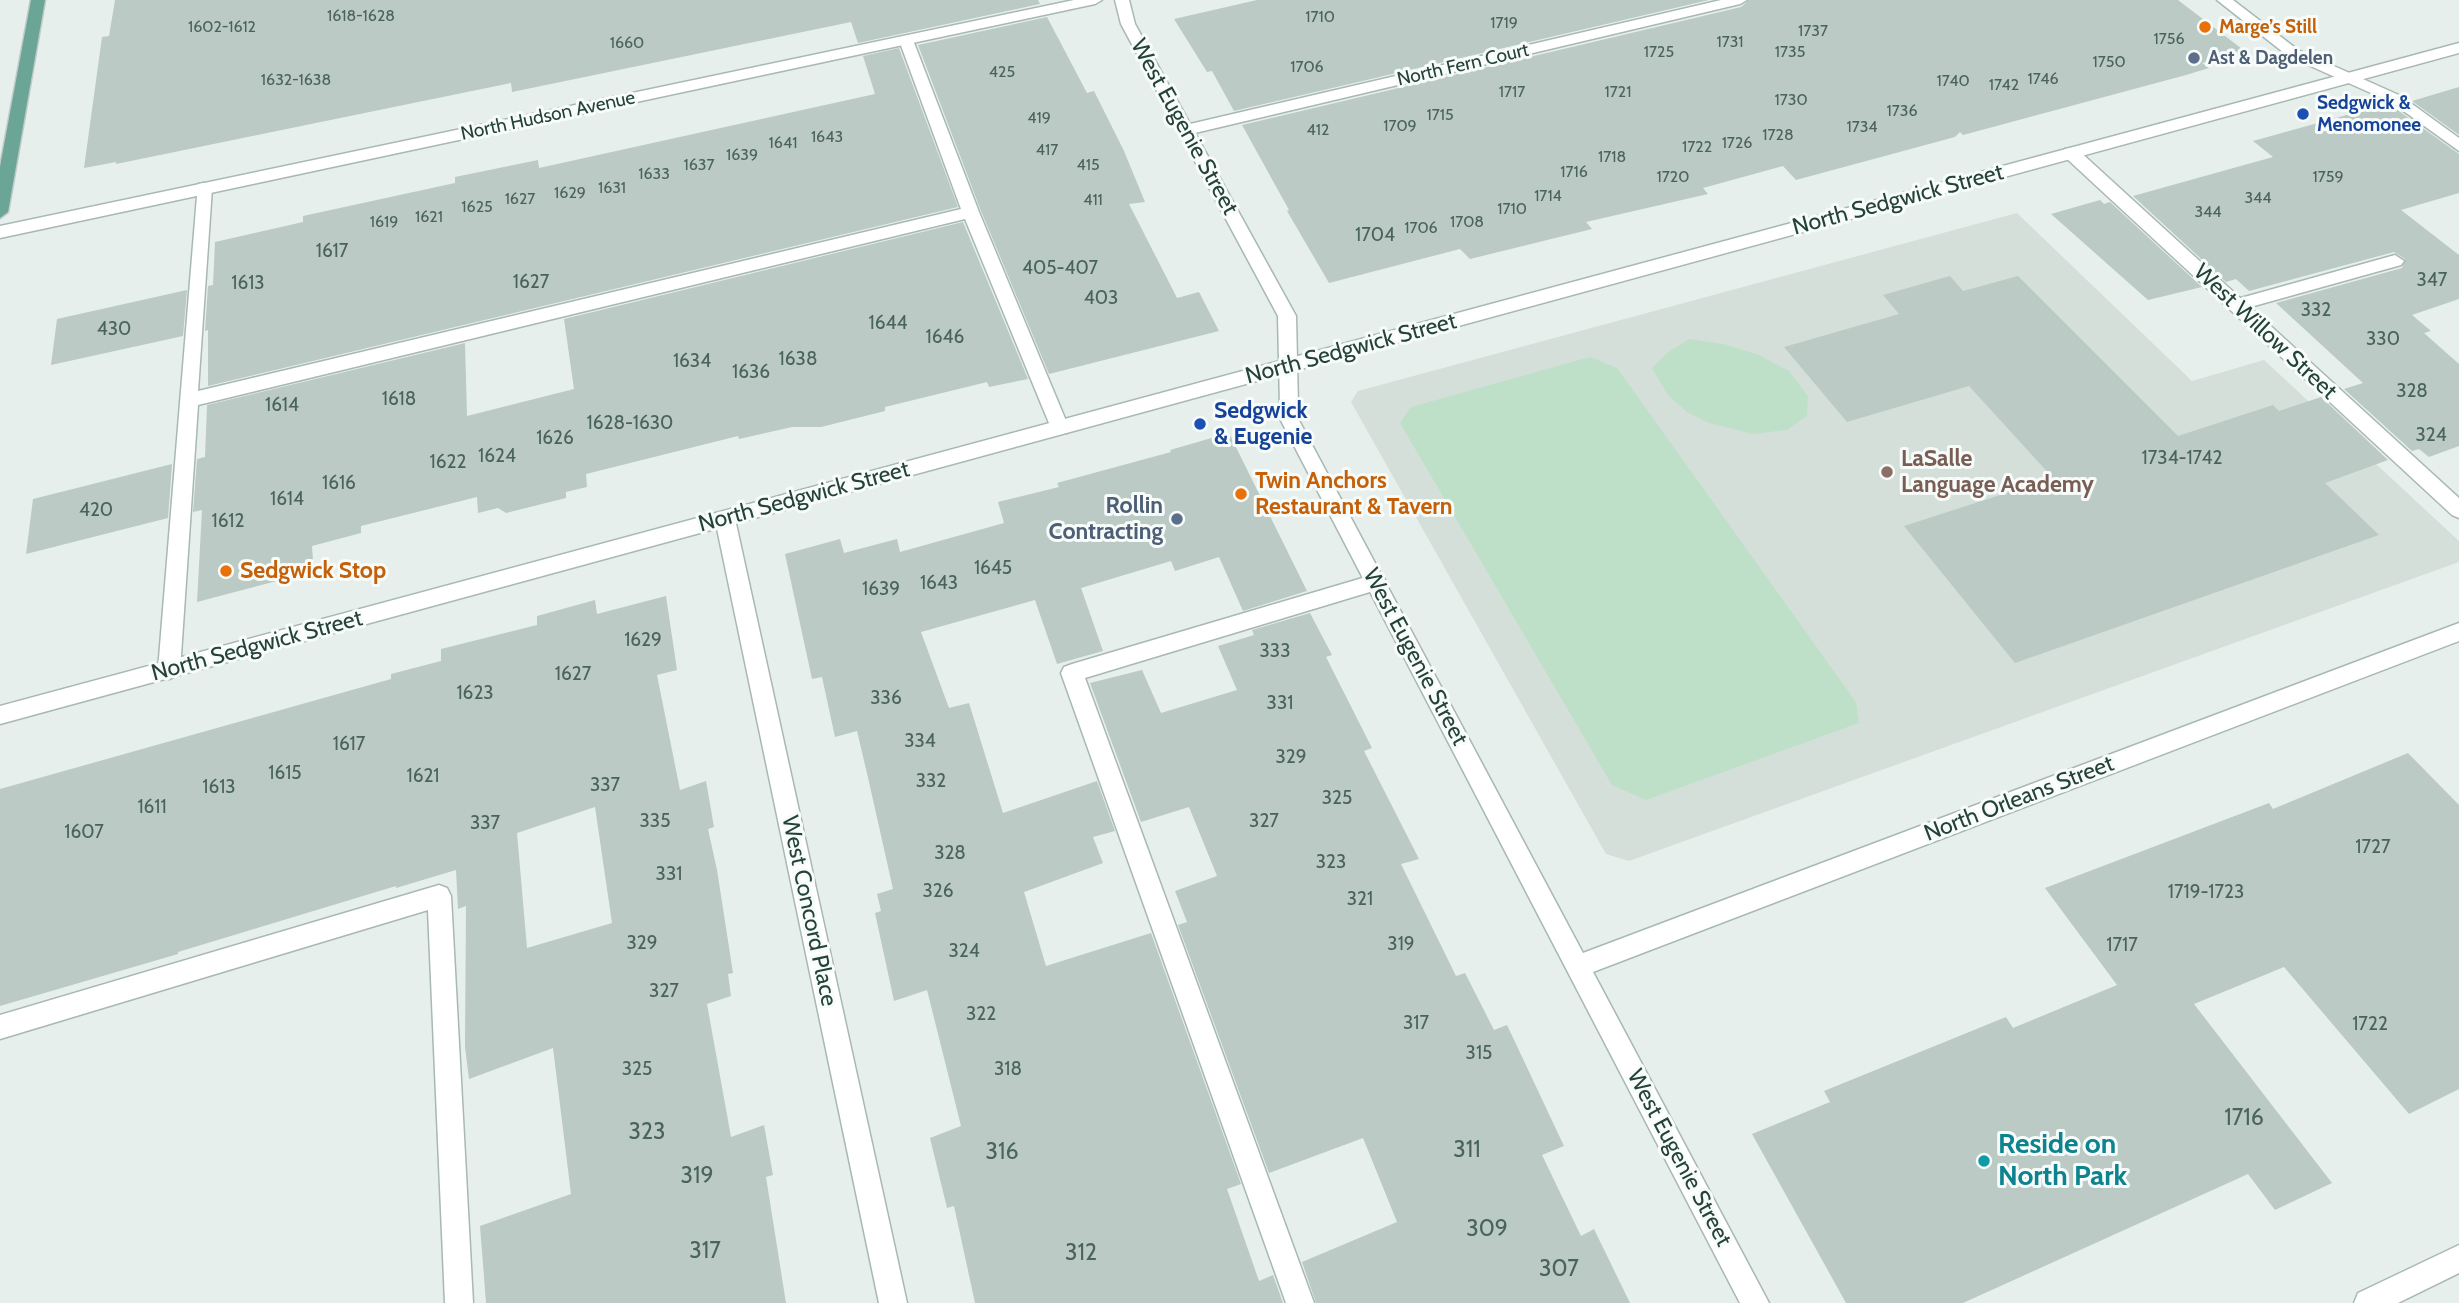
<!DOCTYPE html>
<html>
<head>
<meta charset="utf-8">
<style>
	body { margin:0 }
	canvas { display:block; background:#e6efeb }
</style>
</head>
<body>
<canvas width="2459" height="1303"></canvas>
<script>
const ctx = document.querySelector('canvas').getContext('2d');
ctx.lineJoin = 'round';
function paint(path, color) { ctx.fillStyle = color; ctx.fill(path, 'evenodd'); }
const toPath = rows => new Path2D(rows.map(r => 'M' + r).join(''));
function stroke(path, color, width, dash) { ctx.strokeStyle = color; ctx.lineWidth = width; ctx.lineCap = dash ? 'butt' : 'round'; ctx.setLineDash(dash || []); ctx.stroke(path); }
function label(font, color, halo, rows, align = 'center') {
  ctx.font = font + ' Cabin,sans-serif'; ctx.lineWidth = 6; ctx.setLineDash([]); ctx.textBaseline = 'middle'; ctx.strokeStyle = halo; ctx.fillStyle = color; for (const [text, x, y, turn = 0] of rows) {
    ctx.save(); ctx.translate(x, y); ctx.rotate((+turn || 0) * Math.PI / 180); ctx.textAlign = isNaN(turn) ? turn : align; if (halo) ctx.strokeText(text, 0, 0); ctx.fillText(text, 0, 0); ctx.restore();
  }
}
paint(toPath([
	[2017,213,2192,381,2264,360,2459,541,2459,562,1629,861,1606,854,1351,402,1358,391]
]), '#d4dfda');
paint(toPath([
	[1689,339,1724,344,1759,355,1789,371,1808,396,1807,416,1787,430,1753,434,1709,423,1687,412,1668,395,1652,368,1667,353],
	[1590,357,1617,368,1856,702,1859,723,1646,800,1612,785,1400,423,1411,407]
]), '#bfe0c8');
paint(toPath([
	[115,0,1038,0,1040,4,858,43,851,22,512,92,511,83,116,164,116,162,84,168,102,37,109,36],
	[1257,0,1709,0,1234,111,1212,71,1207,72,1174,19],
	[1749,0,2178,0,2246,52,2202,63,2209,68,2186,75,1963,135,1960,132,1955,137,1796,180,1783,166,1703,188,1708,194,1586,222,1592,229,1470,259,1460,249,1329,283,1287,211,1289,210,1242,125,1741,7],
	[1047,17,1087,93,1094,91,1124,151,1145,202,1129,204,1177,298,1199,292,1219,331,1049,374,981,211,918,45],
	[899,48,958,207,208,386,208,330,205,331,208,286,213,285,215,242,303,222,303,216,455,183,455,177,538,160,539,168,875,94,863,56],
	[2459,87,2459,135,2412,101],
	[2379,106,2383,109,2392,106,2459,154,2459,193,2401,210,2459,255,2459,299,2412,315,2431,331,2424,333,2459,364,2459,446,2429,457,2419,449,2412,451,2344,389,2363,383,2276,303,2402,268,2405,259,2394,252,2249,291,2236,279,2226,282,2133,196,2273,157,2253,141],
	[2100,200,2104,204,2110,202,2202,287,2148,300,2051,214],
	[963,222,1028,379,989,387,987,382,885,407,885,411,821,427,792,427,739,439,738,436,586,474,587,487,566,492,566,498,506,513,498,508,478,513,477,497,361,526,361,533,312,546,313,561,309,561,307,573,197,602,202,510,193,512,197,459,205,457,207,405,465,343,467,416,574,389,564,319],
	[1950,276,1963,291,2018,276,2178,436,2273,405,2279,411,2321,397,2388,460,2325,483,2379,535,2015,663,1904,526,2053,478,1969,386,1847,422,1784,347,1899,314,1883,295],
	[187,290,183,336,51,365,57,319],
	[1229,433,1307,591,1243,611,1219,557,1175,571,1171,561,1081,588,1103,651,1057,664,1035,600,921,632,949,708,969,703,1003,813,1097,781,1115,831,1093,837,1103,863,1024,892,1046,966,1151,933,1241,1184,1227,1189,1259,1281,1273,1275,1283,1303,975,1303,954,1206,947,1208,930,1138,961,1126,927,990,894,1001,875,913,881,911,877,894,893,889,869,782,857,731,835,737,822,677,812,679,785,554,840,539,844,553,897,539,900,552,1004,523,998,502,1059,487,1057,483,1171,452,1170,450],
	[172,464,168,518,26,554,33,499],
	[666,596,677,670,657,675,680,790,706,781,714,827,708,829,717,870,733,973,728,974,731,996,707,1004,731,1137,764,1125,773,1175,766,1177,786,1303,486,1303,480,1226,571,1194,553,1048,469,1079,465,1047,466,906,458,909,456,870,396,888,396,886,178,952,178,954,0,1006,0,789,391,679,391,674,441,661,441,649,537,625,537,616,595,600,597,614],
	[595,807,612,923,527,948,517,833],
	[1310,613,1332,655,1326,657,1372,748,1364,751,1419,859,1401,864,1456,976,1465,973,1494,1030,1507,1025,1564,1146,1542,1155,1581,1236,1594,1229,1630,1303,1316,1303,1302,1262,1397,1222,1363,1138,1269,1173,1178,925,1187,922,1175,891,1217,876,1189,807,1141,822,1090,683,1142,670,1161,713,1237,690,1218,646,1254,635,1252,630],
	[2408,753,2459,805,2459,1089,2409,1114,2284,967,2194,1004,2332,1183,2275,1210,2248,1174,1963,1303,1846,1303,1752,1134,1830,1102,1824,1091,2006,1017,2013,1028,2117,985,2045,888,2269,803,2273,809]
]), '#bbcac4');
const service = toPath([
	[906,36,913,40,979,212,1069,428,1067,433,1053,433,1051,428,965,219,198,405,180,670,176,676,169,679,162,676,158,670,198,184,204,183,212,188,198,391,961,209,899,40,906,36],
	[2395,255,2404,261,2401,265,2236,311,2227,305,2230,301,2395,255],
	[1376,574,1383,576,1386,582,1383,588,1085,678,1314,1303,1286,1303,1061,673,1064,667,1072,664,1376,574],
	[439,885,447,888,451,896,473,1303,445,1303,428,910,0,1039,0,1015,439,885]
]);
const minor = toPath([
	[1074,0,1102,0,1095,4,0,238,0,226,1074,0],
	[1115,0,1129,0,1135,24,1190,124,1721,0,1747,0,1740,4,1195,133,1296,316,1298,406,1295,413,1583,953,2459,623,2459,641,1593,972,1769,1303,1740,1303,1277,413,1280,406,1278,316,1121,24,1115,0],
	[2217,0,2233,0,2298,50,2401,96,2459,138,2459,151,2391,102,2288,56,2217,0],
	[2071,148,2077,149,2459,498,2459,518,2452,515,2065,157,2063,153,2065,149,2071,148],
	[725,511,732,514,735,519,907,1303,879,1303,715,519,718,514,725,511],
	[2459,1245,2459,1273,2398,1303,2354,1303,2358,1293,2459,1245]
]);
const tertiary = toPath([
	[2459,43,2459,53,0,724,0,706,2459,43]
]);
const primary = toPath([
	[31,0,45,0,8,212,0,218,0,167,31,0]
]);
stroke(service, '#a8b8b2', 3);
stroke(minor, '#a8b8b2', 3);
stroke(tertiary, '#a8b8b2', 3);
stroke(primary, '#c2cac8', 3);
paint(service, '#fff');
paint(minor, '#fff');
paint(tertiary, '#fff');
paint(primary, '#6aa596');
for (const [x, y, r, color] of [
	[2205,27,7,"#e8710a"],
	[2194,58,7,"#5c6f8a"],
	[2303,114,7,"#1a4fb4"],
	[1200,424,7,"#1a4fb4"],
	[1887,472,7,"#8d6e63"],
	[1241,494,7,"#e8710a"],
	[1177,519,7,"#5c6f8a"],
	[226,571,7,"#e8710a"],
	[1984,1161,7,"#0f9aa8"]
]) { const dot = new Path2D(); dot.arc(x, y, r, 0, 2 * Math.PI); ctx.fillStyle = color; ctx.fill(dot); stroke(dot, '#f7fbf9', 2.5); }
label('16px', '#4a645c', null, [
	["1618-1628",361,16],
	["1710",1320,17],
	["1719",1504,23],
	["1602-1612",222,27],
	["1737",1813,31],
	["1756",2169,39],
	["1731",1730,42],
	["1660",627,43],
	["1725",1659,52],
	["1735",1790,52],
	["1750",2109,62],
	["1706",1307,67],
	["425",1002,72],
	["1746",2043,79],
	["1632-1638",296,80],
	["1740",1953,81],
	["1742",2004,85],
	["1717",1512,92],
	["1721",1618,92],
	["1730",1791,100],
	["1736",1902,111],
	["1715",1440,115],
	["419",1039,118],
	["1709",1400,126],
	["1734",1862,127],
	["412",1318,130],
	["1728",1778,135],
	["1643",827,137],
	["1641",783,143],
	["1726",1737,143],
	["1722",1697,147],
	["417",1047,150],
	["1639",742,155],
	["1718",1612,157],
	["1637",699,165],
	["415",1088,165],
	["1716",1574,172],
	["1633",654,174],
	["1720",1673,177],
	["1759",2328,177],
	["1631",612,188],
	["1629",570,193],
	["1714",1548,196],
	["344",2258,198],
	["1627",520,199],
	["411",1093,200],
	["1625",477,207],
	["1710",1512,209],
	["344",2208,212],
	["1621",429,217],
	["1619",384,222],
	["1708",1467,222],
	["1706",1421,228]
]);
label('bold 19px', '#c56008', '#f7fbf9', [
	["Marge’s Still",2219,27]
], 'left');
label('bold 19px', '#4e5e75', '#f7fbf9', [
	["Ast & Dagdelen",2208,58]
], 'left');
label('19px', '#24423a', '#f7fbf9', [
	["North Fern Court",1463,65,-13],
	["North Hudson Avenue",548,116,-12]
]);
label('bold 19px', '#164399', '#f7fbf9', [
	["Sedgwick &",2317,103],
	["Menomonee",2317,125]
], 'left');
label('19px', '#4a645c', null, [
	["1704",1375,235],
	["1617",332,251],
	["405-407",1060,268],
	["347",2432,280],
	["1627",531,282],
	["1613",248,283],
	["403",1101,298],
	["332",2316,310],
	["1644",888,323],
	["430",114,329],
	["1646",945,337],
	["330",2383,339],
	["1638",798,359],
	["1634",692,361],
	["1636",751,372],
	["328",2412,391],
	["1618",399,399],
	["1614",282,405],
	["1628-1630",630,423],
	["324",2431,435],
	["1626",555,438],
	["1624",497,456],
	["1734-1742",2182,458],
	["1622",448,462],
	["1616",339,483],
	["1614",287,499],
	["420",96,510],
	["1612",228,521],
	["1645",993,568],
	["1643",939,583],
	["1639",881,589],
	["1629",643,640],
	["333",1275,651],
	["1627",573,674],
	["1623",475,693],
	["336",886,698],
	["331",1280,703],
	["334",920,741],
	["1617",349,744],
	["329",1291,757],
	["1615",285,773],
	["1621",423,776],
	["332",931,781],
	["337",605,785],
	["1613",219,787],
	["325",1337,798],
	["1611",152,807],
	["335",655,821],
	["327",1264,821],
	["337",485,823],
	["1607",84,832],
	["1727",2373,847],
	["328",950,853],
	["323",1331,862],
	["331",669,874],
	["326",938,891],
	["1719-1723",2206,892],
	["321",1360,899],
	["329",642,943],
	["319",1401,944],
	["1717",2122,945],
	["324",964,951],
	["327",664,991],
	["322",981,1014],
	["317",1416,1023],
	["1722",2370,1024],
	["315",1479,1053],
	["325",637,1069],
	["318",1008,1069]
]);
label('23px', '#24423a', '#f7fbf9', [
	["West Eugenie Street",1184,127,61],
	["North Sedgwick Street",1898,200,-15],
	["West Willow Street",2265,332,43],
	["North Sedgwick Street",1351,349,-15],
	["North Sedgwick Street",804,497,-15],
	["North Sedgwick Street",257,646,-15],
	["West Eugenie Street",1415,657,62],
	["North Orleans Street",2019,799,-21],
	["West Concord Place",809,911,78],
	["West Eugenie Street",1679,1158,62]
]);
label('bold 23px', '#164399', '#f7fbf9', [
	["Sedgwick",1214,411],
	["& Eugenie",1214,437]
], 'left');
label('bold 23px', '#785e54', '#f7fbf9', [
	["LaSalle",1901,459],
	["Language Academy",1901,485]
], 'left');
label('bold 23px', '#c56008', '#f7fbf9', [
	["Twin Anchors",1255,481],
	["Restaurant & Tavern",1255,507],
	["Sedgwick Stop",240,571]
], 'left');
label('bold 23px', '#4e5e75', '#f7fbf9', [
	["Rollin",1163,506],
	["Contracting",1163,532]
], 'right');
label('23px', '#4a645c', null, [
	["1716",2244,1118],
	["323",647,1132],
	["311",1467,1150],
	["316",1002,1152],
	["319",697,1176],
	["309",1487,1229],
	["317",705,1251],
	["312",1081,1253],
	["307",1559,1269]
]);
label('bold 28px', '#0d838f', '#f7fbf9', [
	["Reside on",1998,1145],
	["North Park",1998,1177]
], 'left');
</script>
</body>
</html>
